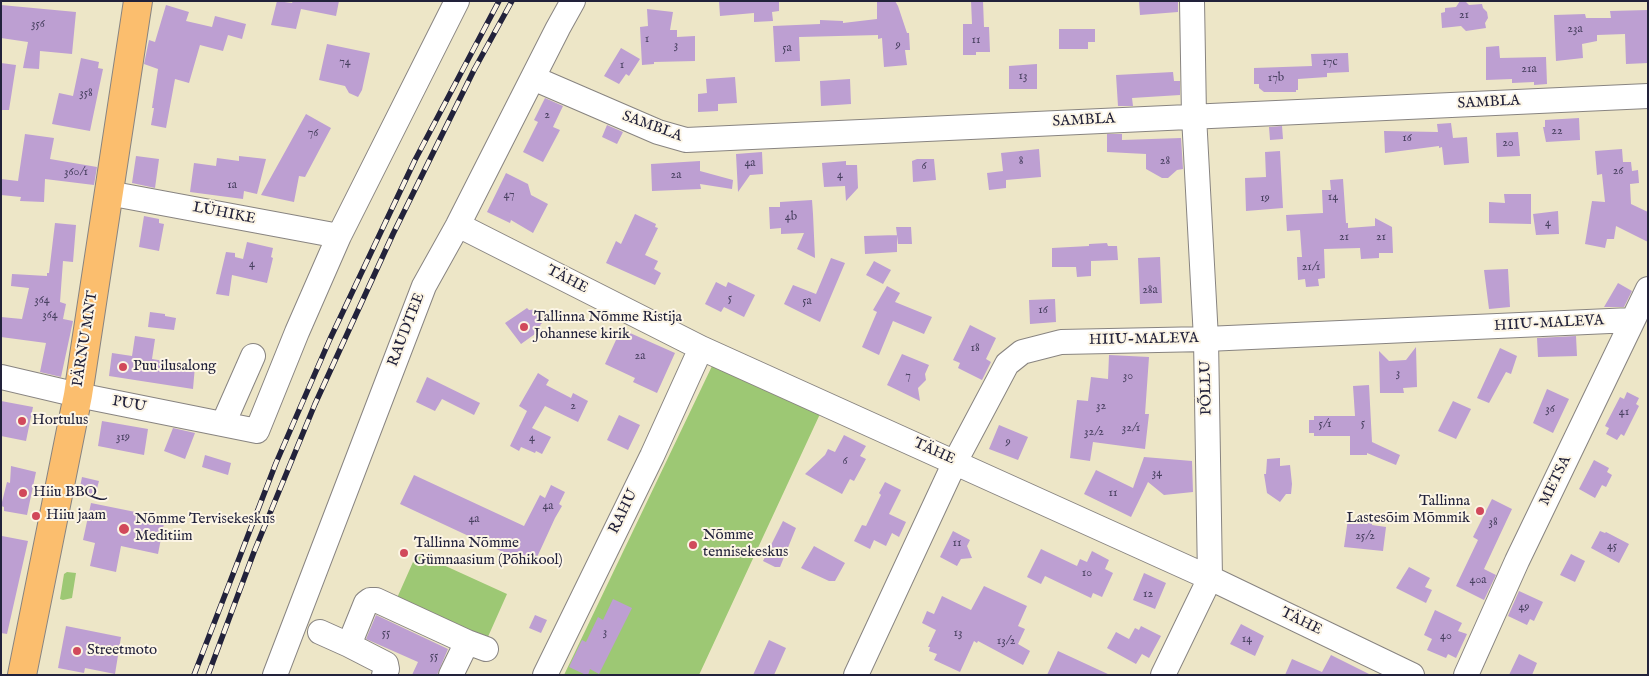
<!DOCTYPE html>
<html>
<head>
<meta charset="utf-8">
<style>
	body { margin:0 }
	#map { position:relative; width:1649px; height:676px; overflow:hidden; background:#ede6c7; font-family:"IM FELL English",serif }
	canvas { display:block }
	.frame { position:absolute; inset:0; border:2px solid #22223b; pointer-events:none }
</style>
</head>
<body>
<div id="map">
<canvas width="1649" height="676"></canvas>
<div class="frame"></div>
</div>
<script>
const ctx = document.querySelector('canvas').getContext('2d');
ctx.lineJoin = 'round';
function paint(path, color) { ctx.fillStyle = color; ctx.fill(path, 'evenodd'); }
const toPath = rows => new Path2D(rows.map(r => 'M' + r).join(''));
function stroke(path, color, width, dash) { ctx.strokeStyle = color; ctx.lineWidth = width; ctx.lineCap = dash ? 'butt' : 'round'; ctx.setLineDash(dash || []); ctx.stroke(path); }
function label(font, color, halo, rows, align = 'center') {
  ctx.font = font + ' "IM FELL English",serif'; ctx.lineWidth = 4; ctx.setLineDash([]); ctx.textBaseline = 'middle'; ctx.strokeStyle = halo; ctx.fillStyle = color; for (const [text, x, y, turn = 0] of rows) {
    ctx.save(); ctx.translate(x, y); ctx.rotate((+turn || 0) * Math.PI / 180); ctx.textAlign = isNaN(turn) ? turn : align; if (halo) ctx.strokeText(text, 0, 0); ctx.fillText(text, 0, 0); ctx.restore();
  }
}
paint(toPath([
	[713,364,820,414,699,675,564,675],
	[417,553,507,594,487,639,397,598],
	[67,572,76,573,72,598,63,600,60,599,64,574]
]), '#9dc874');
paint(toPath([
	[277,1,292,3,293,1,339,1,336,16,301,9,296,29,271,25],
	[719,1,779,1,779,11,772,12,773,21,754,22,754,13,720,16],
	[877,1,895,1,898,6,907,33,909,33,910,50,905,50,907,65,884,67,882,38,878,39,878,35,799,37,800,61,775,62,773,26,820,24,820,20,843,21,843,23,877,19],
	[971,1,983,1,984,27,989,27,990,52,976,52,976,55,963,55,963,24,972,24],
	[1139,1,1178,1,1178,12,1140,15],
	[1460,1,1465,1,1469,5,1482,4,1483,8,1487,12,1488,18,1485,23,1486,28,1466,31,1461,26,1442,28,1441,13,1445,12,1445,8,1456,7],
	[1,5,76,12,72,54,40,51,39,69,23,68,28,42,1,38],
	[166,5,189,12,186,21,212,27,215,16,246,24,242,39,228,35,223,51,200,45,189,83,175,79,166,128,151,125,154,108,152,108,158,69,144,64,149,40,155,42],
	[647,9,673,12,670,30,677,30,677,37,695,36,695,61,654,62,654,64,642,65,640,27,648,26],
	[1648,10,1648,63,1626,64,1625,34,1597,35,1597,41,1582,44,1583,58,1556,61,1554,15,1585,14,1586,18,1611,18,1610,11],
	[1059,29,1095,29,1095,42,1088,42,1088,49,1059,49],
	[327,44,370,53,362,90,358,97,349,93,345,86,319,80],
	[1499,46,1500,58,1546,57,1547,84,1534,85,1534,82,1512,83,1512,79,1486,80,1486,47],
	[621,48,640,59,629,76,626,74,619,84,604,76],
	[1348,53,1349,72,1327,73,1327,77,1298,79,1298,90,1296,90,1296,92,1264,92,1259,88,1259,84,1254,84,1254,68,1312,66,1311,54],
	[81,58,99,62,98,68,103,69,90,131,52,124,59,93,73,96],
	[1,63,16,65,9,110,1,110],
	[1037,64,1037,89,1009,89,1009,66],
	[1173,72,1174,81,1180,81,1180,95,1132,98,1133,106,1118,106,1116,75],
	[735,77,737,103,718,104,718,111,698,112,698,94,707,93,706,79],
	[850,79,851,104,821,106,820,81],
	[545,98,563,106,553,127,560,130,543,162,523,152,538,122,534,120],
	[306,114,331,128,305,177,299,176,294,202,261,195],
	[1579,118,1580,140,1546,142,1543,127,1545,127,1545,120],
	[1451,123,1453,138,1467,137,1469,163,1444,165,1442,147,1439,148,1439,146,1385,153,1384,131,1438,132,1437,124],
	[607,125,623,132,617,144,602,137],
	[1282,126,1283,139,1270,140,1269,127],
	[1518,132,1520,156,1497,157,1496,133],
	[25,134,54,138,50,159,97,167,94,185,45,179,44,202,20,201,21,197,1,195,1,179,18,181],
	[1107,134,1122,134,1122,140,1181,138,1183,169,1177,170,1168,178,1162,178,1146,169,1146,154,1107,152],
	[1039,149,1041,177,1006,180,1006,188,989,190,987,173,1003,171,1001,153],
	[1622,149,1623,162,1631,162,1632,171,1638,170,1639,183,1630,184,1631,204,1648,212,1648,242,1616,226,1614,239,1607,239,1605,248,1585,244,1592,201,1605,202,1602,174,1597,175,1595,151],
	[1280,151,1283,208,1246,211,1245,178,1266,177,1265,152],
	[762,152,763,174,750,175,738,192,736,154],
	[136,156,159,159,155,188,132,183],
	[239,156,266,159,257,194,244,191,243,199,190,192,194,163,216,166,217,158,239,161],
	[917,159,934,159,936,180,913,182,912,161],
	[700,161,700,171,733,180,732,189,700,184,701,189,652,191,651,164],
	[846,161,846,165,857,165,858,188,846,201,845,186,824,187,822,163],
	[506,173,528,184,531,195,548,204,533,233,511,220,510,223,487,212],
	[1343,179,1346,223,1348,223,1348,228,1375,226,1375,218,1392,227,1393,253,1379,253,1379,258,1361,259,1360,248,1324,249,1325,278,1318,279,1319,286,1306,287,1305,279,1298,280,1297,257,1302,257,1300,230,1287,231,1286,215,1323,213,1322,190,1331,190,1330,180],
	[1504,194,1531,194,1531,224,1489,223,1489,202,1505,203],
	[812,200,813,214,815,258,797,249,804,233,781,234,781,228,770,229,769,207,780,207,780,202],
	[1558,211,1559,234,1536,235,1533,214],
	[635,214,656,224,655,227,658,228,645,255,658,261,654,269,661,273,655,285,606,263,616,241,621,244],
	[144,216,159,219,159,223,164,224,159,251,139,247],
	[55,223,76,225,73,262,63,261,60,302,66,304,63,319,73,321,61,377,40,372,46,343,1,337,1,317,22,319,29,288,11,286,12,274,47,276,47,273,49,273],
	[896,227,911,227,912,244,898,244],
	[897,235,897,252,865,254,864,236],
	[247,242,273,248,271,257,273,258,267,283,232,275,229,296,216,294,226,252,235,253,235,257,243,259],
	[1107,243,1108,246,1117,246,1118,260,1091,261,1091,276,1077,277,1076,267,1052,267,1052,248,1089,246,1089,244],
	[1160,257,1162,303,1140,304,1138,258],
	[831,258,845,263,820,322,784,304,793,285,816,294],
	[874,261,891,270,883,284,866,275],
	[1508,269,1510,307,1489,309,1484,270],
	[716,282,726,287,728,282,755,295,744,317,724,307,721,312,705,304],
	[1618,283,1632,291,1624,307,1604,307],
	[887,286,900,293,895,302,932,317,924,334,893,321,879,355,862,347,877,312,873,310],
	[1055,299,1056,322,1030,324,1029,300],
	[527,308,529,310,539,309,543,311,546,319,540,325,542,329,521,344,505,323],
	[150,312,165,314,165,316,176,318,174,330,148,327],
	[970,325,996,338,986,359,991,362,982,380,958,368,960,363,953,360],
	[621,329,675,353,657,393,633,382,635,378,605,364],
	[135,336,155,339,152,359,195,366,193,389,109,376,112,353,132,356],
	[1576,336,1577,356,1538,357,1537,338],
	[1416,347,1417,387,1403,388,1404,393,1380,393,1379,351,1389,361,1406,360],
	[1500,348,1517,356,1511,374,1506,372,1489,403,1477,398],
	[902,354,929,365,925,374,926,380,918,388,920,401,887,385],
	[1109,355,1149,357,1145,414,1149,414,1145,449,1093,442,1090,461,1070,458,1077,400,1088,401,1091,377,1108,379],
	[538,373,549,380,546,385,571,398,573,393,588,401,578,422,545,406,532,428,551,437,542,454,536,451,535,453,521,447,519,451,510,446,527,411,519,406],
	[427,377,480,403,474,415,442,399,435,411,416,402],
	[1369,385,1372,442,1400,455,1396,465,1367,453,1367,455,1350,455,1350,436,1314,436,1314,433,1309,433,1309,420,1314,420,1314,416,1355,416,1353,386],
	[1547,389,1569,399,1553,433,1533,423],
	[1627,392,1639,398,1636,404,1639,406,1624,436,1621,434,1617,440,1606,434,1609,428,1605,426,1620,397,1624,399],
	[1,401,33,407,26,441,1,436],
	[1453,401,1471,409,1456,439,1438,431],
	[619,415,640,425,628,450,607,440],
	[102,421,148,429,144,455,98,446],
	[999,425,1028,437,1018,460,989,449],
	[173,428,195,433,185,459,164,451],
	[844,435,866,446,860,456,866,459,854,481,850,479,842,494,805,474,825,455,828,449,835,452],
	[205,455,231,463,228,475,202,467],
	[1144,457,1192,461,1193,492,1164,495,1148,482,1131,517,1084,494,1096,470,1133,488],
	[1280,458,1280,466,1290,465,1292,484,1291,494,1286,494,1280,502,1267,493,1264,474,1266,474,1267,459],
	[1594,460,1609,468,1607,472,1612,475,1606,487,1602,485,1595,498,1579,489],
	[11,466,36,472,27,515,4,511,4,507,1,506,7,482,10,483],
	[414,475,524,526,540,495,545,498,551,485,565,492,559,504,562,506,555,518,533,566,400,504],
	[82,477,99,481,95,496,79,492],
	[885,482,901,490,889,514,906,522,899,537,892,533,886,546,874,540,870,549,854,541,862,525,866,526,881,495,879,493],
	[1492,499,1512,509,1484,569,1496,575,1484,600,1456,586,1478,540,1473,537],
	[91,503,165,518,158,554,121,546,116,572,90,566,95,543,83,540],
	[1348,519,1372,521,1372,525,1386,527,1383,551,1344,547],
	[783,521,796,528,780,567,775,567,763,561],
	[953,531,970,540,967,546,972,558,961,559,957,566,940,557],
	[1600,531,1605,533,1606,532,1629,544,1619,563,1591,548],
	[2,536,28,541,7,634,1,633],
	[814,546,845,563,835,581,829,581,801,568],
	[1041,549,1077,566,1080,559,1087,562,1092,551,1109,560,1105,569,1113,573,1102,597,1093,593,1091,598,1045,576,1041,584,1027,577],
	[1571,554,1585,561,1575,582,1560,575],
	[1409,567,1430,578,1425,587,1432,590,1426,603,1396,588],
	[1144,573,1166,583,1155,609,1133,600],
	[984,586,1027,606,1018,626,1025,629,1018,644,1030,651,1023,665,978,641,977,643,974,641,960,672,934,660,937,654,929,651,930,647,928,647,936,630,922,623,927,611,934,614,942,596,971,610],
	[1519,591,1543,602,1534,621,1530,619,1527,625,1508,616],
	[613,599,632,608,599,674,590,669,588,675,586,675,569,667,582,640,586,642,598,617,603,620],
	[1435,610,1462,623,1458,631,1467,634,1456,658,1448,654,1446,658,1427,650,1432,639,1424,635],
	[376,615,448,649,437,675,412,675,418,662,366,639],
	[535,615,547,620,541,633,529,628],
	[1241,624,1264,636,1255,656,1230,644],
	[66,626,121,637,115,674,85,668,84,673,58,668],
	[1141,626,1161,636,1149,658,1142,654,1136,664,1107,648,1116,632,1129,639,1135,628,1139,630],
	[769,640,786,648,774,675,753,675],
	[1058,651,1110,675,1047,675],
	[1519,654,1537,663,1532,675,1509,675],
	[1331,655,1371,675,1285,675,1292,659,1322,672]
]), '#bd9fd2');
const minor = toPath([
	[533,78,658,132,686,140,1648,96],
	[108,193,339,236],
	[458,225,701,348,1210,578,1412,675],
	[1,377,78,395,257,431,297,332,339,236,457,1],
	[223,424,253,356],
	[320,632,349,645],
	[275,675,424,286,458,225,558,28,573,1],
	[384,675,387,669,386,664,349,645,366,603,370,600,376,600,467,642],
	[451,675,467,642,486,649],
	[545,675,652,456,701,348],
	[856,675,955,462,1007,364,1022,352,1061,342,1206,339,1632,320],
	[1163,675,1210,578,1206,339,1194,116,1192,1],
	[1466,675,1517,561,1648,289]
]);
const major = toPath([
	[22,675,78,395,138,1]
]);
stroke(minor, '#888481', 26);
stroke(major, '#888481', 30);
stroke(minor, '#fff', 24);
stroke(major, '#fbbe6e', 28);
const rail = toPath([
	[194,675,276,463,330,339,415,160,499,1],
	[208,675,254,552,315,404,393,234,474,70,512,1]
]);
stroke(rail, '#22223b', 5.5);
stroke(rail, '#fcf5e5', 4, [11]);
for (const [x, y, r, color] of [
	[524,327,5,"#d1495b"],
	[123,367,5,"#d1495b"],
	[22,421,5,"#d1495b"],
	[23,493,5,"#d1495b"],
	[1480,511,5,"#d1495b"],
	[36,516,5,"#d1495b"],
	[124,529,6,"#d1495b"],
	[693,545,5,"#d1495b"],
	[404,553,5,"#d1495b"],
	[77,651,5,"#d1495b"]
]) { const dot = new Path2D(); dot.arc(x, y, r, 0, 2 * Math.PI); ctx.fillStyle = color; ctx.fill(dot); stroke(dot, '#fcf5e5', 2); }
label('12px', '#494161', null, [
	["21",1464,16],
	["356",38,25],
	["23a",1575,30],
	["1",647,40],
	["11",976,41],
	["3",676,46],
	["9",898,46],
	["5a",787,49],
	["74",345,63],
	["17c",1330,63],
	["1",622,66],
	["21a",1529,70],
	["13",1023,77],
	["17b",1276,79],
	["358",86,94],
	["2",547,116],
	["22",1557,132],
	["76",313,134],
	["16",1407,139],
	["20",1508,144],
	["8",1021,162],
	["28",1165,162],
	["4a",750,164],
	["6",924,167],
	["26",1618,172],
	["360/1",76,173],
	["2a",676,176],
	["4",840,176],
	["1a",232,186],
	["47",509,196],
	["14",1333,198],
	["19",1265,199],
	["4b",791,218],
	["4",1548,224],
	["21",1344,238],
	["21",1381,238],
	["4",252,265],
	["21/1",1311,268],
	["28a",1150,291],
	["5",730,299],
	["364",42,301],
	["5a",807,302],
	["16",1043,311],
	["364",50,316],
	["18",975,349],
	["2a",640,357],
	["3",1398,374],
	["7",908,377],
	["30",1128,377],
	["2",573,407],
	["32",1101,407],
	["36",1550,410],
	["41",1624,413],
	["5",1363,424],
	["5/1",1325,425],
	["32/1",1131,429],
	["32/2",1094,433],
	["319",123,438],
	["4",532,439],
	["9",1008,443],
	["6",845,462],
	["34",1157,474],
	["11",1113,494],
	["4a",548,507],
	["4a",474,520],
	["38",1493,523],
	["25/2",1365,537],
	["11",957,544],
	["45",1612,547],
	["10",1087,574],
	["40a",1478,581],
	["12",1148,595],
	["49",1524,608],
	["3",605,633],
	["55",386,634],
	["13",958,634],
	["40",1446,637],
	["14",1247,640],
	["13/2",1006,642],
	["55",434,657]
]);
label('15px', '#22223b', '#fcf5e5', [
	["SAMBLA",1489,103,-3],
	["SAMBLA",1084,121,-3],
	["SAMBLA",652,127,20],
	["LÜHIKE",224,214,11],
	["TÄHE",567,280,27],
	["HIIU-MALEVA",1549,324,-3],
	["RAUDTEE",407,330,-69],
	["PÄRNU MNT",86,339,-81],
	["HIIU-MALEVA",1144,340,-1],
	["PÕLLU",1207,388,-91],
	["PUU",129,405,11],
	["TÄHE",934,452,24],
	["METSA",1556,481,-64],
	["RAHU",624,512,-64],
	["TÄHE",1301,622,26]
]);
label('15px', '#22223b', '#fcf5e5', [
	["Tallinna Nõmme Ristija",534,318],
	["Johannese kirik",534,335],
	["Puu ilusalong",133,367],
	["Hortulus",32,421],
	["Hiiu BBQ",33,493],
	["Tallinna",1470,502,"right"],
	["Lastesõim Mõmmik",1470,519,"right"],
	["Hiiu jaam",46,516],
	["Nõmme Tervisekeskus",135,520],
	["Meditiim",135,537],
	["Nõmme",703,536],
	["tennisekeskus",703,553],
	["Tallinna Nõmme",414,544],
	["Gümnaasium (Põhikool)",414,561],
	["Streetmoto",87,651]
], 'left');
</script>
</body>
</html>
